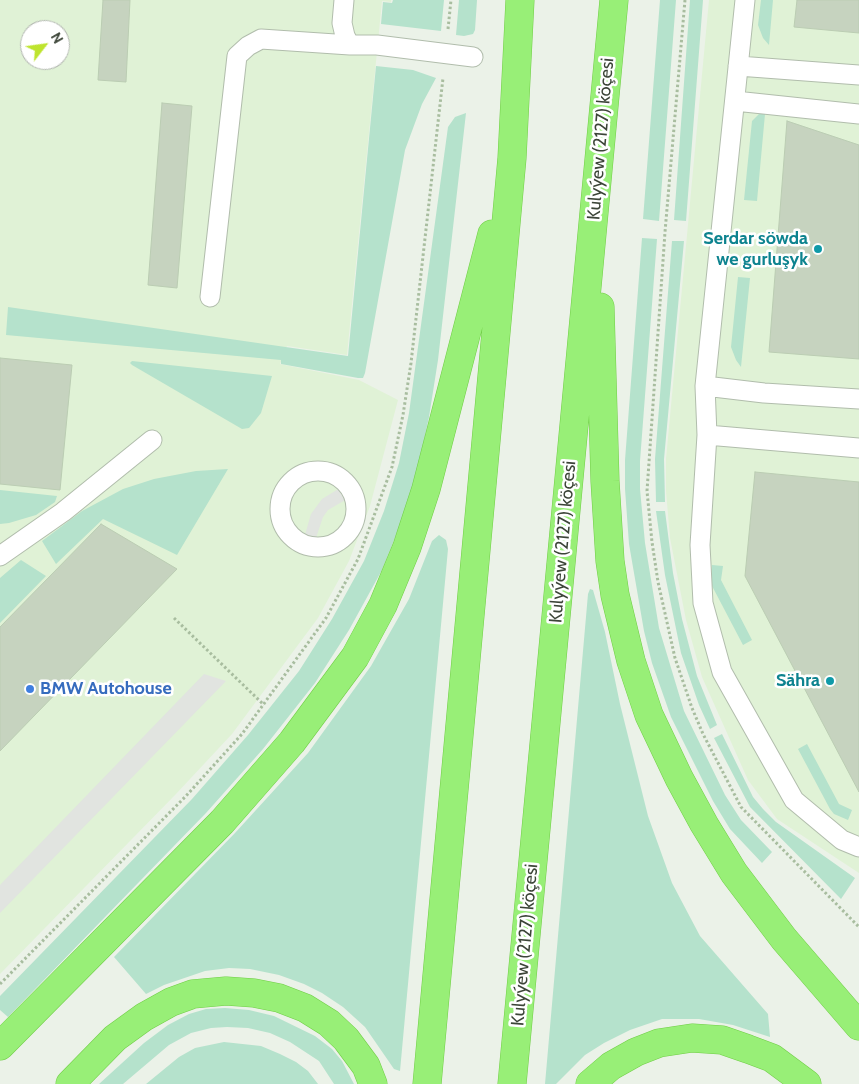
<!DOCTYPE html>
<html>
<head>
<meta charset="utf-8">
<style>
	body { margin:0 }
	#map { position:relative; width:859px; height:1084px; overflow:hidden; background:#ebf2e8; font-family:Cabin,sans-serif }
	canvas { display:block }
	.north { position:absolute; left:20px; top:20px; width:50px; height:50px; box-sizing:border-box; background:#fff; border:1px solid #b1b5af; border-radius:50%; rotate:60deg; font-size:14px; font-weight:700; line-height:20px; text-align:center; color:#3c4538 }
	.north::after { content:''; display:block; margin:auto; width:18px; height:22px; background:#bee42e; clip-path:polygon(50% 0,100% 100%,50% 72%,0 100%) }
</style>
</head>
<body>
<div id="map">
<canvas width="859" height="1084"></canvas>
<div class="north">N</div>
</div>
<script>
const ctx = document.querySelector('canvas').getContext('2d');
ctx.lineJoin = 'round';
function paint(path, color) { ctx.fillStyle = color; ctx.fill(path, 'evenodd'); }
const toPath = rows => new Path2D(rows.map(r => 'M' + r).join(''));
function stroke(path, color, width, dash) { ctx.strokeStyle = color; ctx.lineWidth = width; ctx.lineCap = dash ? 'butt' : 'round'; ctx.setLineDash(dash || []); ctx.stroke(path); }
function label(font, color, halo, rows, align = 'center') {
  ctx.font = font + ' Cabin,sans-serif'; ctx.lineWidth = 5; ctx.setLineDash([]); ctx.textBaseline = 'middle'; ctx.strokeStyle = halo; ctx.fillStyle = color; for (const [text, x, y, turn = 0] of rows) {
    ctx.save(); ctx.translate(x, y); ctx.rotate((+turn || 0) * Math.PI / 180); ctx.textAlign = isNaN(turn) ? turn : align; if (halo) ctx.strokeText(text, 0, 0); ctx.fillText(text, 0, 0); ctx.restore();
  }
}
paint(toPath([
	[0,0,391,0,391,2,382,1,347,355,287,346,280,364,359,380,398,400,370,506,349,561,318,618,232,734,176,794,0,974],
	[30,30,60,30,60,60,30,60],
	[709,0,859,0,859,873,777,819,748,780,702,677,686,620,670,538,666,491,666,459]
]), '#e0f2d6');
paint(toPath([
	[393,0,444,0,441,31,381,24,383,2,392,3],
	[459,0,477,0,475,30,473,34,464,36,456,35],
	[660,0,676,0,659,221,643,219],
	[690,0,703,0,686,221,674,220],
	[761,0,773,0,769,45,763,38,758,25],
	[376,66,413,70,436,78,422,104,405,150,365,373,363,378,358,378,281,364,281,360,6,335,8,307,348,356],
	[466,113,438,360,429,417,418,469,403,518,382,570,349,630,315,683,263,749,206,813,8,1017,0,1010,0,996,192,799,248,735,299,671,332,619,364,561,384,511,399,463,409,413,448,127,455,117],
	[759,114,765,114,757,201,744,200,752,121],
	[642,238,657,239,640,461,640,489,645,543,659,628,684,711,725,795,741,820,772,852,762,863,730,829,713,801,671,717,652,663,644,631,629,544,625,489,625,460],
	[672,241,684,241,664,459,665,502,656,502,655,459],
	[738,277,750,278,741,367,736,360,731,347],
	[132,361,272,376,261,413,249,428,242,429,132,365,130,363],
	[228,469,177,555,103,519,56,564,42,541,82,511,123,489,154,479,196,471],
	[0,490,57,496,55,502,36,515,9,523,0,524],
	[656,511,665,511,673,573,682,619,697,676,717,725,710,729,699,705,681,653,665,575],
	[439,535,446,540,448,549,400,1071,394,1069,365,1027,343,1007,322,993,304,984,279,975,250,969,229,968,205,971,164,985,146,994,114,957,235,833,308,753,371,666,409,599,432,541],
	[21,560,46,576,0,623,0,578],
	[712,565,723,566,721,580,752,640,743,645,711,584],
	[590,589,593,590,605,632,620,704,648,816,672,883,700,936,768,1014,770,1037,733,1025,699,1019,662,1019,630,1030,604,1043,585,1055,556,1084,545,1084,588,594],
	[722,734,753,797,763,809,776,822,855,878,841,899,750,807,714,738],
	[807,744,839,804,852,810,848,820,834,814,830,809,798,749],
	[225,1008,249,1010,274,1016,315,1036,332,1049,342,1061,354,1084,334,1084,319,1061,290,1042,270,1033,248,1028,227,1027,211,1028,191,1033,169,1045,123,1084,99,1084,144,1043,168,1025,189,1014,206,1009],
	[224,1042,261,1046,280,1054,296,1062,308,1071,318,1084,146,1084,179,1057,195,1048]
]), '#b5e2cc');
paint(toPath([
	[340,488,347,499,328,510,323,517,316,538,305,535,311,514,322,499],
	[204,674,226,681,0,913,0,885]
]), '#e1e4e0');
const building = toPath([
	[103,0,130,0,126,82,98,80,103,0],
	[797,0,859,0,859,33,794,27,797,0],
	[162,103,192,106,177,288,148,285,162,103],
	[787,121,859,145,859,359,769,352,787,121],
	[0,358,72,365,60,490,0,484,0,358],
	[755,472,859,482,859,792,745,576,755,472],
	[101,524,177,569,0,751,0,627,101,524]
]);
paint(building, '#c6d3bf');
stroke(building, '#bbcdb3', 1);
const lane = toPath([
	[344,0,342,23,345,36,350,45,377,45,473,57],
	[745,0,705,386,707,435,700,545,703,603,722,672,794,800,842,840,859,847],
	[738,66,859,75],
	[735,101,859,114],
	[210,297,237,56,248,46,261,39,350,45],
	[705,386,764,393,859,399],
	[707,435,859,448],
	'280 509a38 38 0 1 1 76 0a38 38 0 1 1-76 0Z',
	[0,556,63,512,152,440]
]);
const highway = toPath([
	[600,307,605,481,610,561,615,595,631,661,649,715,679,778,704,824,734,873,784,939,859,1026],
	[0,1046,222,822,292,742,355,657,383,605,407,547,426,489,492,234],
	[70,1084,115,1038,144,1017,171,1002,193,994,226,991,254,993,279,998,305,1008,329,1023,346,1039,366,1066,373,1084],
	[427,1084,512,158,520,0],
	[512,1084,614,0],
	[590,1084,611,1066,636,1052,659,1043,692,1038,722,1040,748,1049,772,1058,807,1084]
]);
stroke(lane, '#b1bdac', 21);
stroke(highway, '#71cd47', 29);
stroke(toPath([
	[685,0,665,232,647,491,652,542,658,582,675,658,692,708,703,734,741,807,859,927],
	[448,29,451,0],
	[174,618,264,705],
	[0,984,186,796,242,734,326,618,358,559,392,467,403,415,411,363,443,78]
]), '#a8bd9f', 3, [2.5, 2.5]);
stroke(lane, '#fff', 19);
stroke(highway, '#98ef77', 28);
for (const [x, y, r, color] of [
	[818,249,5,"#0f9aa8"],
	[830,681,5,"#0f9aa8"],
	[30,689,5,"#3f7fe0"]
]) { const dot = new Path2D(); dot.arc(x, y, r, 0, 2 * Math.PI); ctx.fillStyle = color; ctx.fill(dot); stroke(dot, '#fff', 2); }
label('18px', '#3c4538', '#fff', [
	["Kulyýew (2127) köçesi",601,139,-85],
	["Kulyýew (2127) köçesi",563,542,-85],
	["Kulyýew (2127) köçesi",525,945,-85]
]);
label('bold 18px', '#0d838f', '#fff', [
	["Serdar söwda",808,239],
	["we gurluşyk",808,260],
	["Sähra",820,681]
], 'right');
label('bold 18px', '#366cbe', '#fff', [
	["BMW Autohouse",40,689]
], 'left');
</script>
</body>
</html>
